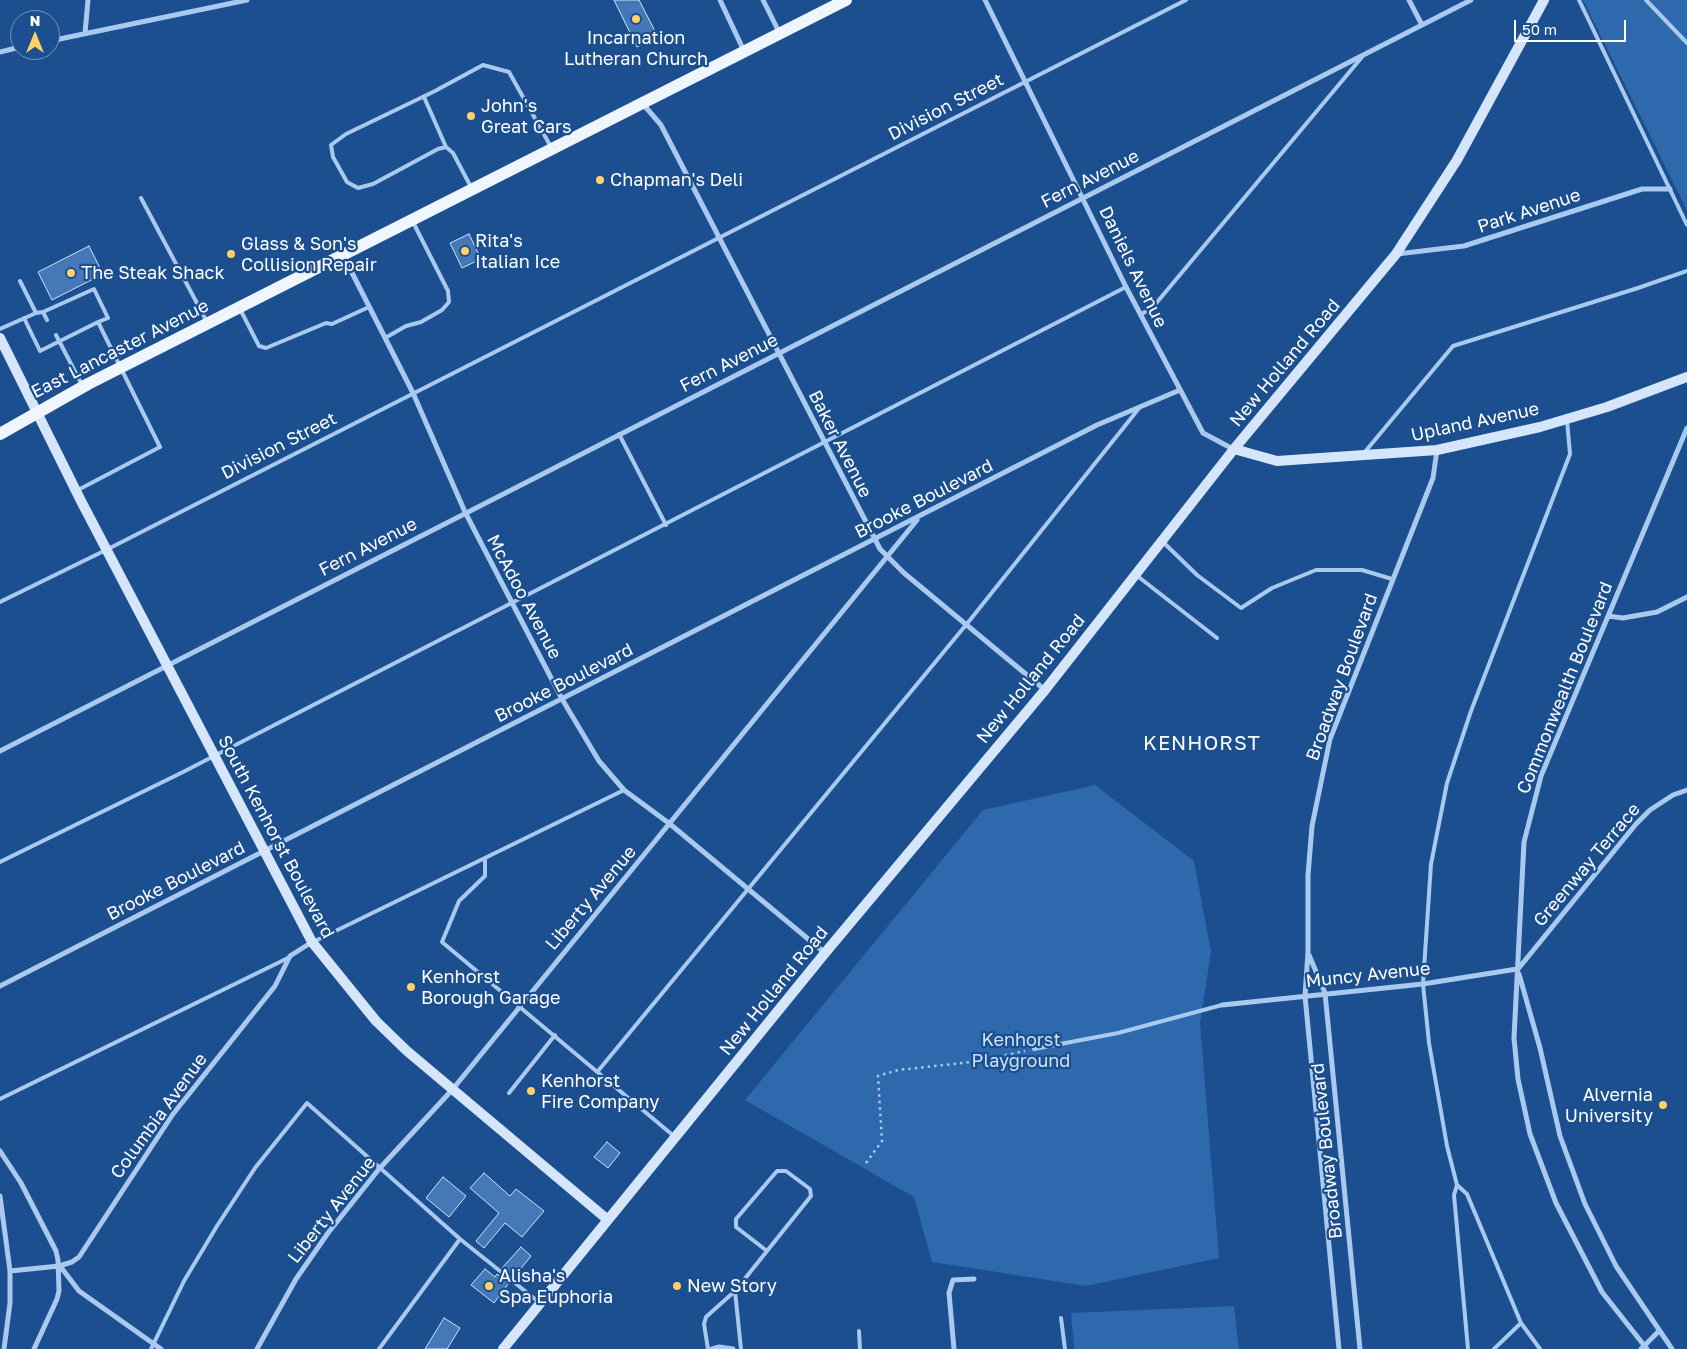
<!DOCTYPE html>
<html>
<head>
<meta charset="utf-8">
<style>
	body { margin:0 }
	#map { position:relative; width:1687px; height:1349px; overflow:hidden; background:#1b4f8f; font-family:"Golos Text",sans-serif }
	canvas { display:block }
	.north { position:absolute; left:10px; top:10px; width:50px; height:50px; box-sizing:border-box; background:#1b4f8f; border:1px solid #7695bc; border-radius:50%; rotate:0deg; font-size:14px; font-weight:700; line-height:20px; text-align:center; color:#fff }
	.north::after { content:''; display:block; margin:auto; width:18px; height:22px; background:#ffd166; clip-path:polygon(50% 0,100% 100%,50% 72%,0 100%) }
	.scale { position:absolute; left:1514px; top:20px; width:112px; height:22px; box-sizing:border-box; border:2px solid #fff; border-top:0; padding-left:6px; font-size:15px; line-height:18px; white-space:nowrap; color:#fff; -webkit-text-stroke:4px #1b4f8f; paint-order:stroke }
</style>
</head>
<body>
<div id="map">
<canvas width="1687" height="1349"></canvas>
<div class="north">N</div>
<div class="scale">50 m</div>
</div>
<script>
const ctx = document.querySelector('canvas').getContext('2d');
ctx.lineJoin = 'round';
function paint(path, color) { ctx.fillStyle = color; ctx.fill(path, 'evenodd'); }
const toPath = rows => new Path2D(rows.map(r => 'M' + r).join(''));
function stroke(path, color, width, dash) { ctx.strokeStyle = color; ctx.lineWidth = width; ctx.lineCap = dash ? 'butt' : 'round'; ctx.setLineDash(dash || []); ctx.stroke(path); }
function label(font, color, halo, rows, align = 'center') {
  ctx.font = font + ' "Golos Text",sans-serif'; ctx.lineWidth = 4.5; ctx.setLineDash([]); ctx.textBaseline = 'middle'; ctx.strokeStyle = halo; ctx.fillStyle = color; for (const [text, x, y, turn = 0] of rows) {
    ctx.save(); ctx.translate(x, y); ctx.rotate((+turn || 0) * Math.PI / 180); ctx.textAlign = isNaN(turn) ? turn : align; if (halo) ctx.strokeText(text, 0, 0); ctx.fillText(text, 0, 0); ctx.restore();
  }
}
paint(toPath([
	[1583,0,1687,0,1687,210],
	[1095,785,1194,861,1211,952,1200,1023,1219,1258,1086,1286,932,1262,914,1197,745,1100,983,810],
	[1234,1306,1239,1349,1074,1349,1071,1313]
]), '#2e69ad');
const building = toPath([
	[614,0,639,0,658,37,637,47,614,0],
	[469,234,481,259,462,268,450,243,469,234],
	[89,246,103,274,52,300,38,272,89,246],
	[607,1142,620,1153,608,1168,594,1157,607,1142],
	[484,1173,510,1196,516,1189,544,1211,522,1237,505,1223,484,1248,476,1241,499,1213,470,1188,484,1173],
	[443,1177,466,1196,449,1217,426,1198,443,1177],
	[521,1247,531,1256,514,1277,502,1268,521,1247],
	[485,1269,495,1277,497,1274,509,1283,494,1303,471,1285,485,1269],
	[444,1318,460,1328,447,1349,425,1349,444,1318]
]);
paint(building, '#4478b7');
stroke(building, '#cfe3fa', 1);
stroke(toPath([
	[866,1163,882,1141,878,1076,898,1070,972,1062,1025,1051]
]), '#a9c9ee', 2.5, [2.5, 4]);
stroke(toPath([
	[1579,0,1687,225],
	[1646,0,1687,43],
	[424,97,446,147,453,153,471,187],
	[446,147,438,149,373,184,358,188,347,182,333,157,331,145,346,134,435,91,483,65,509,72,551,147],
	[141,198,207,322],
	[240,309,259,346,266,348,326,323,332,324,369,307],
	[43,312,47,320],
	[36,313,43,312,94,289,108,318,98,322],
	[1140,315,1153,307,1362,57],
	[24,318,40,351,98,322,160,447,76,491],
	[0,329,36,313,20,281],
	[56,335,82,385],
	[385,338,406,326,421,322,442,310,449,302,448,291,413,222],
	[619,434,666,525],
	[1364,453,1453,346,1638,288,1687,271],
	[1163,542,1197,575,1241,608,1272,588,1316,570,1362,570,1392,579],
	[1136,575,1217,638],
	[0,602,108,549,1186,0],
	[485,859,485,876,459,901,442,942,675,1137],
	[0,862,183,772,1126,287],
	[313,942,624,790],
	[1034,1049,1118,1033,1222,1005],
	[598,1071,970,620,1140,407],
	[509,1093,555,1035],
	[0,1099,290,957],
	[1457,1185,1454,1195,1468,1349],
	[735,1291,811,1196,810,1189,786,1171,777,1171,736,1219,736,1227,767,1251],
	[1061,1318,1065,1349],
	[859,1331,860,1349],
	[151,1349,184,1281,217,1226,255,1168,307,1103,460,1239,540,1303],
	[379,1349,460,1239],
	[708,1349,704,1324,706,1317,735,1291,741,1349],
	[1494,1349,1521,1323],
	[1540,1349,1521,1323,1467,1194,1457,1185,1447,1146,1429,1043,1423,984,1431,864,1447,783,1471,711,1570,454,1567,420]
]), '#a9c9ee', 4);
stroke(toPath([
	[720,0,744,51],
	[763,0,779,32],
	[985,0,1126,287,1203,433,1233,449],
	[1409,0,1422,25],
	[85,33,88,0],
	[50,41,247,0],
	[0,52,20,47],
	[643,104,661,125,880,549,904,573,1045,690],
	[1397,254,1464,246,1642,189,1670,189],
	[343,255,413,393,465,512,562,699,599,761,624,790,670,824,825,953],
	[1608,616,1623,618,1657,612,1687,597],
	[0,751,1471,0],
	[1309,955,1325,993,1360,1349],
	[1518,969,1636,824,1650,810,1673,795,1687,790],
	[1519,974,1540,1048,1560,1136,1585,1204,1616,1266,1672,1349],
	[0,986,1097,425,1180,390],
	[1222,1005,1423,984,1517,969],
	[0,1151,21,1183,56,1251,58,1260,59,1291,57,1299,34,1349],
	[0,1196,10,1271,10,1303,4,1349],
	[60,1266,79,1291,161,1349],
	[10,1271,59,1266,72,1262,79,1257,173,1114,275,986,290,956,312,942],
	[257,1349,296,1279,328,1233,379,1169,452,1090,917,520],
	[712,1349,719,1347,733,1349],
	[954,1349,949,1293,953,1280,974,1279],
	[1339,1349,1305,996,1308,952,1308,875,1312,826,1330,739,1433,478,1437,450],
	[1641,1349,1659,1331],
	[1647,1349,1602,1292,1556,1203,1530,1134,1518,1079,1514,1038,1524,842,1541,776,1687,428]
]), '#a9c9ee', 5);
stroke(toPath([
	[0,338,81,501,312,942,376,1021,407,1051,608,1220],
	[1234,449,1277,461,1437,450,1540,427,1607,407,1687,377],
	[503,1349,825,953,1045,690,1234,449,1396,254,1457,160,1544,0]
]), '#d6e6fa', 10);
stroke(toPath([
	[0,434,88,384,846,0]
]), '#f0f6ff', 12);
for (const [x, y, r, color] of [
	[636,19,5,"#ffd166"],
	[471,116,5,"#ffd166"],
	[600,180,5,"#ffd166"],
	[465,251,5,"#ffd166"],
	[231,254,5,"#ffd166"],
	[71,273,5,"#ffd166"],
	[411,987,5,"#ffd166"],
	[531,1091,5,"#ffd166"],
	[1663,1105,5,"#ffd166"],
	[489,1286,5,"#ffd166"],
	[677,1286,5,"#ffd166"]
]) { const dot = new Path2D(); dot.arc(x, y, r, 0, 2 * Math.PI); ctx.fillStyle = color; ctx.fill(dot); stroke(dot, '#1b4f8f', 2); }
label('18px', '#fff', '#1b4f8f', [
	["Incarnation",636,38,"center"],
	["Lutheran Church",636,59,"center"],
	["John's",481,106],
	["Great Cars",481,127],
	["Chapman's Deli",610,180],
	["Rita's",475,241],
	["Italian Ice",475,262],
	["Glass & Son's",241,244],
	["Collision Repair",241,265],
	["The Steak Shack",81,273],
	["Kenhorst",421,977],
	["Borough Garage",421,998],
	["Kenhorst",541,1081],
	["Fire Company",541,1102],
	["Alvernia",1653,1095,"right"],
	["University",1653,1116,"right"],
	["Alisha's",499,1276],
	["Spa Euphoria",499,1297],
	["New Story",687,1286]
], 'left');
label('18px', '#fff', '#1b4f8f', [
	["Division Street",946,107,-27],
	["Fern Avenue",1090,179,-27],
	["Park Avenue",1529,211,-18],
	["Daniels Avenue",1133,267,64],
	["East Lancaster Avenue",120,349,-27],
	["Fern Avenue",729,363,-27],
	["New Holland Road",1285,363,-50],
	["Upland Avenue",1475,422,-12],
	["Baker Avenue",840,444,63],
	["Division Street",279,446,-27],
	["Brooke Boulevard",924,499,-27],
	["Fern Avenue",368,547,-27],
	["McAdoo Avenue",524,597,62],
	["Broadway Boulevard",1342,677,-70],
	["New Holland Road",1031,679,-51],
	["Brooke Boulevard",564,683,-27],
	["Commonwealth Boulevard",1565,688,-68],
	["South Kenhorst Boulevard",276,837,62],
	["Greenway Terrace",1587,865,-50],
	["Brooke Boulevard",176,881,-27],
	["Liberty Avenue",591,898,-50],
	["Muncy Avenue",1368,975,-6],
	["New Holland Road",774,991,-51],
	["Columbia Avenue",159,1116,-54],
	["Broadway Boulevard",1327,1151,-96],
	["Liberty Avenue",332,1210,-52]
]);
label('18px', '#cfe3fa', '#1b4f8f', [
	["Kenhorst",1021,1040],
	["Playground",1021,1061]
]);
ctx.letterSpacing = '1px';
label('20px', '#fff', '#1b4f8f', [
	["KENHORST",1202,744]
]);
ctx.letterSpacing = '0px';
</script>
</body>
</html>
